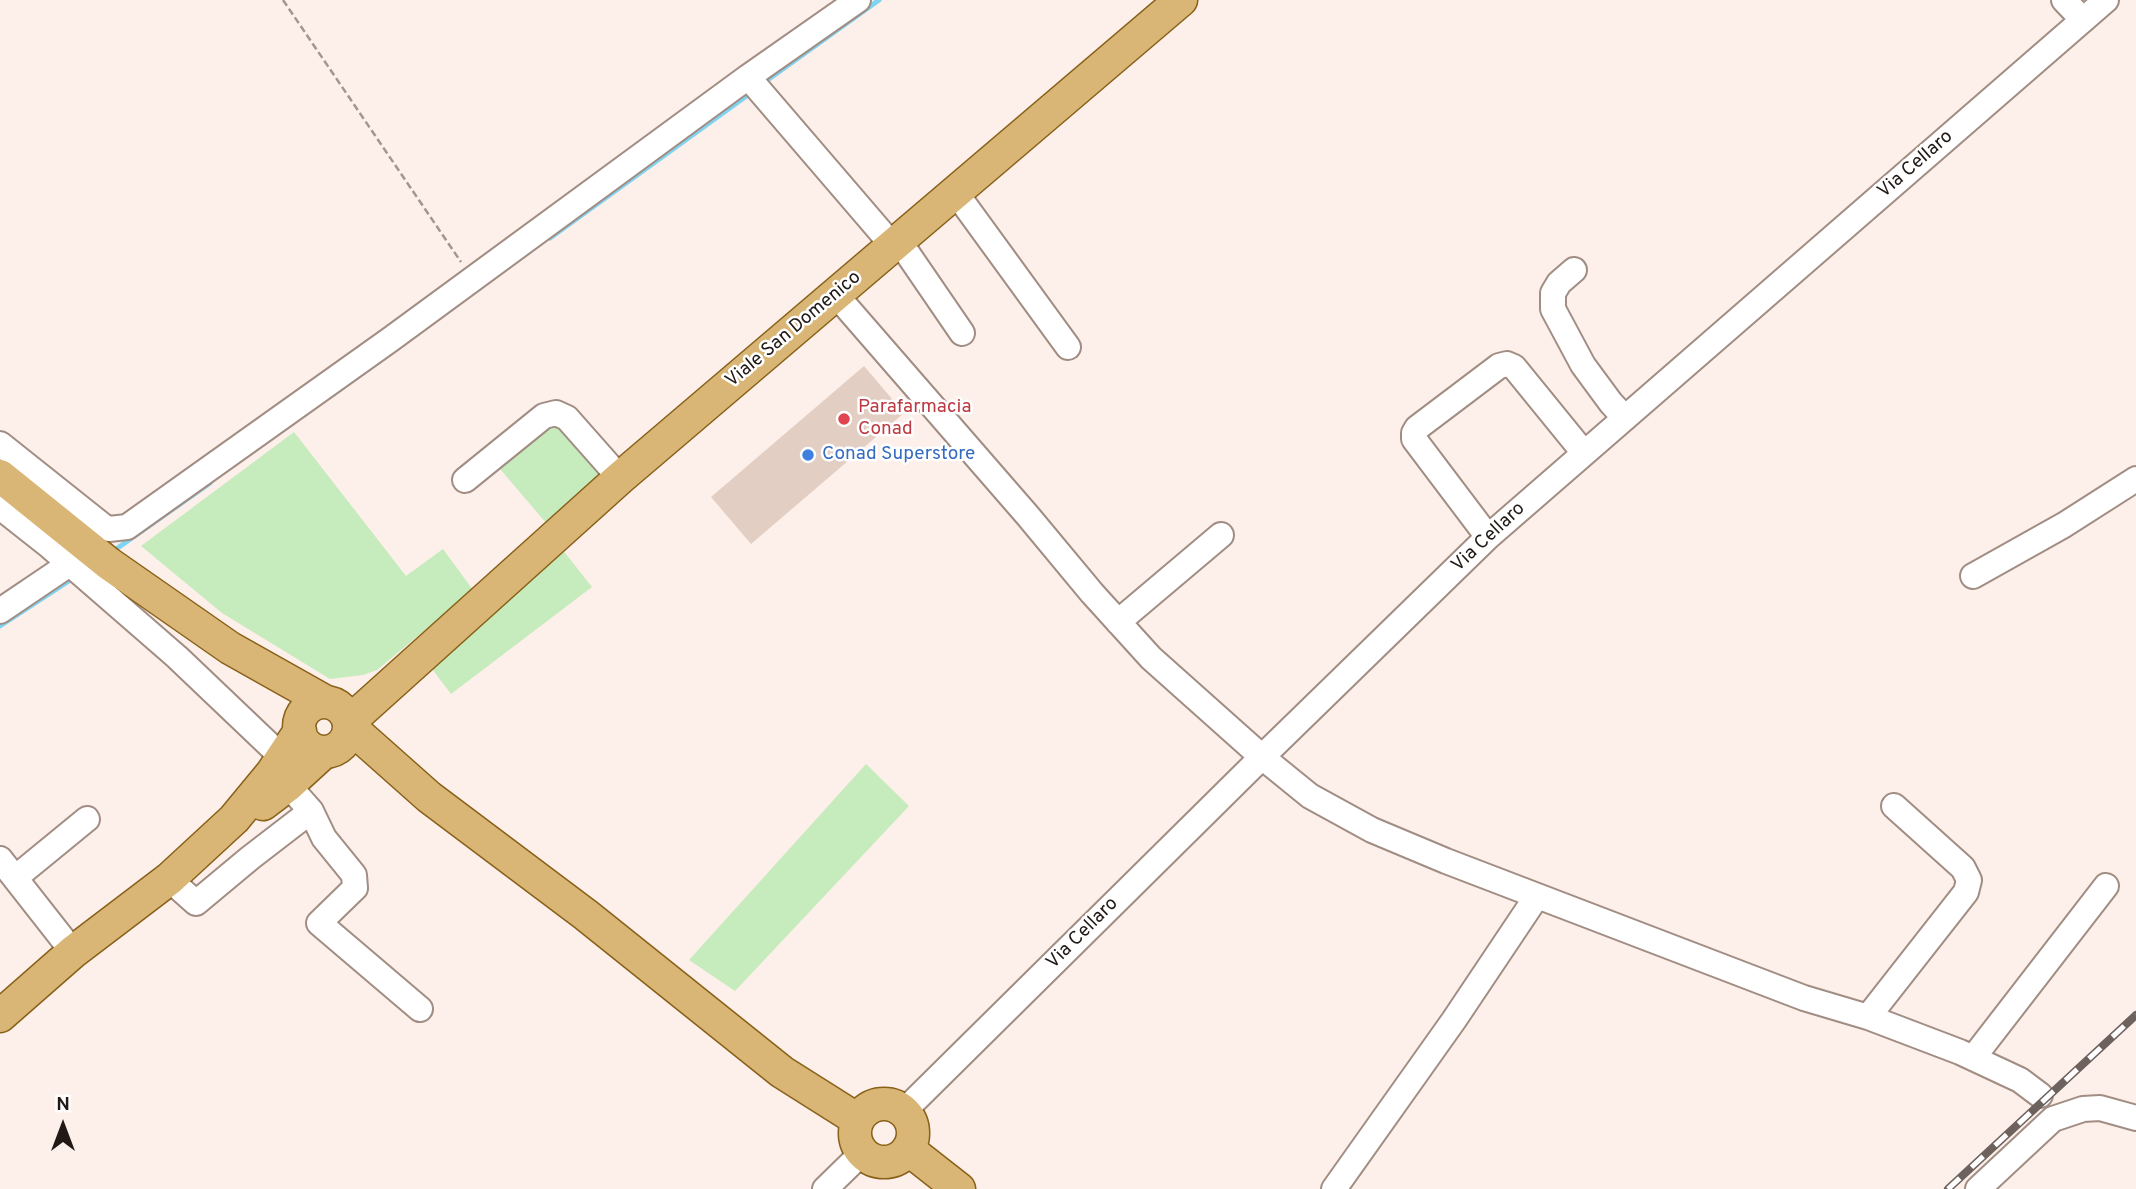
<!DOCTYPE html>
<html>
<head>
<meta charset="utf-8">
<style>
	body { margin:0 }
	#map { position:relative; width:2136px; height:1189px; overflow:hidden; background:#fdefe9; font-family:Overpass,sans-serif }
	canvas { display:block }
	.north { position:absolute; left:28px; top:1091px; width:70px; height:70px; -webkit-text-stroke:5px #fff; paint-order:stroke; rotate:0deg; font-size:19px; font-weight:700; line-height:28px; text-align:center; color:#211915 }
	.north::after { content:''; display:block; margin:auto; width:24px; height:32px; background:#211915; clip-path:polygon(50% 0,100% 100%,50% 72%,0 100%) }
</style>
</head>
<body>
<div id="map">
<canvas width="2136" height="1189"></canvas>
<div class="north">N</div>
</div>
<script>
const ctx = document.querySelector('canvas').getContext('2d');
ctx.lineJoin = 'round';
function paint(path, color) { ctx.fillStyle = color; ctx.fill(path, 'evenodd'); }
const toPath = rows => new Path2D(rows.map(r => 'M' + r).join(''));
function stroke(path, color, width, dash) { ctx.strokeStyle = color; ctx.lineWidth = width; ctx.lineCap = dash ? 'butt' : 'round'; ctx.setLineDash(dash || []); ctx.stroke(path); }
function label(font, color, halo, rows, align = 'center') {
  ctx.font = font + ' Overpass,sans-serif'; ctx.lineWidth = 5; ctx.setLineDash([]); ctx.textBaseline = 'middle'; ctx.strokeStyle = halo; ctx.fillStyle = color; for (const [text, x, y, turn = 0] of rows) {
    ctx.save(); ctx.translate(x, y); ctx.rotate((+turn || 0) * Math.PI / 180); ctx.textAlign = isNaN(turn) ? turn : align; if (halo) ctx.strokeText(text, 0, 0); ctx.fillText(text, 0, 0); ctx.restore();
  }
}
paint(toPath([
	[553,420,608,473,547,524,495,463],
	[294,432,406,576,443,549,473,590,377,670,363,675,330,679,222,613,141,546],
	[562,549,592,587,451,694,432,669],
	[866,764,909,806,735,991,689,960]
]), '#c6ebbc');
stroke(toPath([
	[762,84,879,0],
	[550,238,752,92],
	[112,552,210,483],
	[0,626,75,577]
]), '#7fd4f1', 5);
paint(toPath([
	[864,366,904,413,751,544,711,497]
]), '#e3cec3');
const minor = toPath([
	[2064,0,2083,20],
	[748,77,893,246],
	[956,193,1068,347],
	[899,241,962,333],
	[1574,270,1559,283,1553,293,1553,309,1583,365,1611,403,1625,418],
	[836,295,1028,516,1092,593,1151,658,1262,757,1310,796,1372,830,1446,861,1804,998,1868,1017,1960,1052,2020,1080,2040,1095],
	[0,444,103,526,109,529,127,527,391,339,748,77,858,0],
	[465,480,544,416,556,413,567,418,620,478],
	[0,507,47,544,177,657,282,757],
	[1488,537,1414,439,1414,433,1417,428,1499,366,1507,364,1514,367,1584,453],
	[1973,576,2064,525,2136,479],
	[0,611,68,565],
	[1118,622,1221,535],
	[288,785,311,811,324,838,354,875,355,888,319,923,420,1009],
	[0,859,73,952],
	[15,878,87,819],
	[169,879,196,903,250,858,311,811],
	[1868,1017,1966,892,1969,880,1963,868,1894,806],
	[1973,1058,2106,886],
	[904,1111,1262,757,1488,537,2106,0],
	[825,1189,863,1152],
	[1334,1189,1454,1020,1537,896],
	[1978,1189,2053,1119,2083,1109,2100,1108,2136,1118]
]);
const major = toPath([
	[0,476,108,563,230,648,326,702],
	'299 727a25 25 0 1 1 50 0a25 25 0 1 1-50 0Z',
	[349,722,620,478,1181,0],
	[349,726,429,797,586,915,782,1072,858,1120],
	[263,804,288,785,324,752],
	[0,1016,73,952,169,879,234,819,272,773,300,731],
	'855 1133a29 29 0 1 1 58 0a29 29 0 1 1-58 0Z',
	[908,1149,959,1189]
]);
stroke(minor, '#a18d83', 28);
stroke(major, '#886018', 35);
stroke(toPath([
	[283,0,461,262]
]), '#a29691', 2.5, [7, 3.5]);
stroke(minor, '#fff', 24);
stroke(major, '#d9b676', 32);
const rail = toPath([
	[1948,1189,2136,1015]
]);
stroke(rail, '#6d625e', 8);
stroke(rail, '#fff', 5, [16]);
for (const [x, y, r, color] of [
	[844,419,7,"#e0444e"],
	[808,455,7,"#3f7fe0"]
]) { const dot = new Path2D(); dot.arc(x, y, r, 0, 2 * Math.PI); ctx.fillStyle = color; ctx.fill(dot); stroke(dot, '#fff', 2.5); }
label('19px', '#211915', '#fff', [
	["Via Cellaro",1916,165,-41],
	["Viale San Domenico",794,330,-40],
	["Via Cellaro",1489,538,-43],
	["Via Cellaro",1083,934,-45]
]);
label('19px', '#be3a42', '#fff', [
	["Parafarmacia",858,408],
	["Conad",858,430]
], 'left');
label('19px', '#366cbe', '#fff', [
	["Conad Superstore",822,455]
], 'left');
</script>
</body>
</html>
